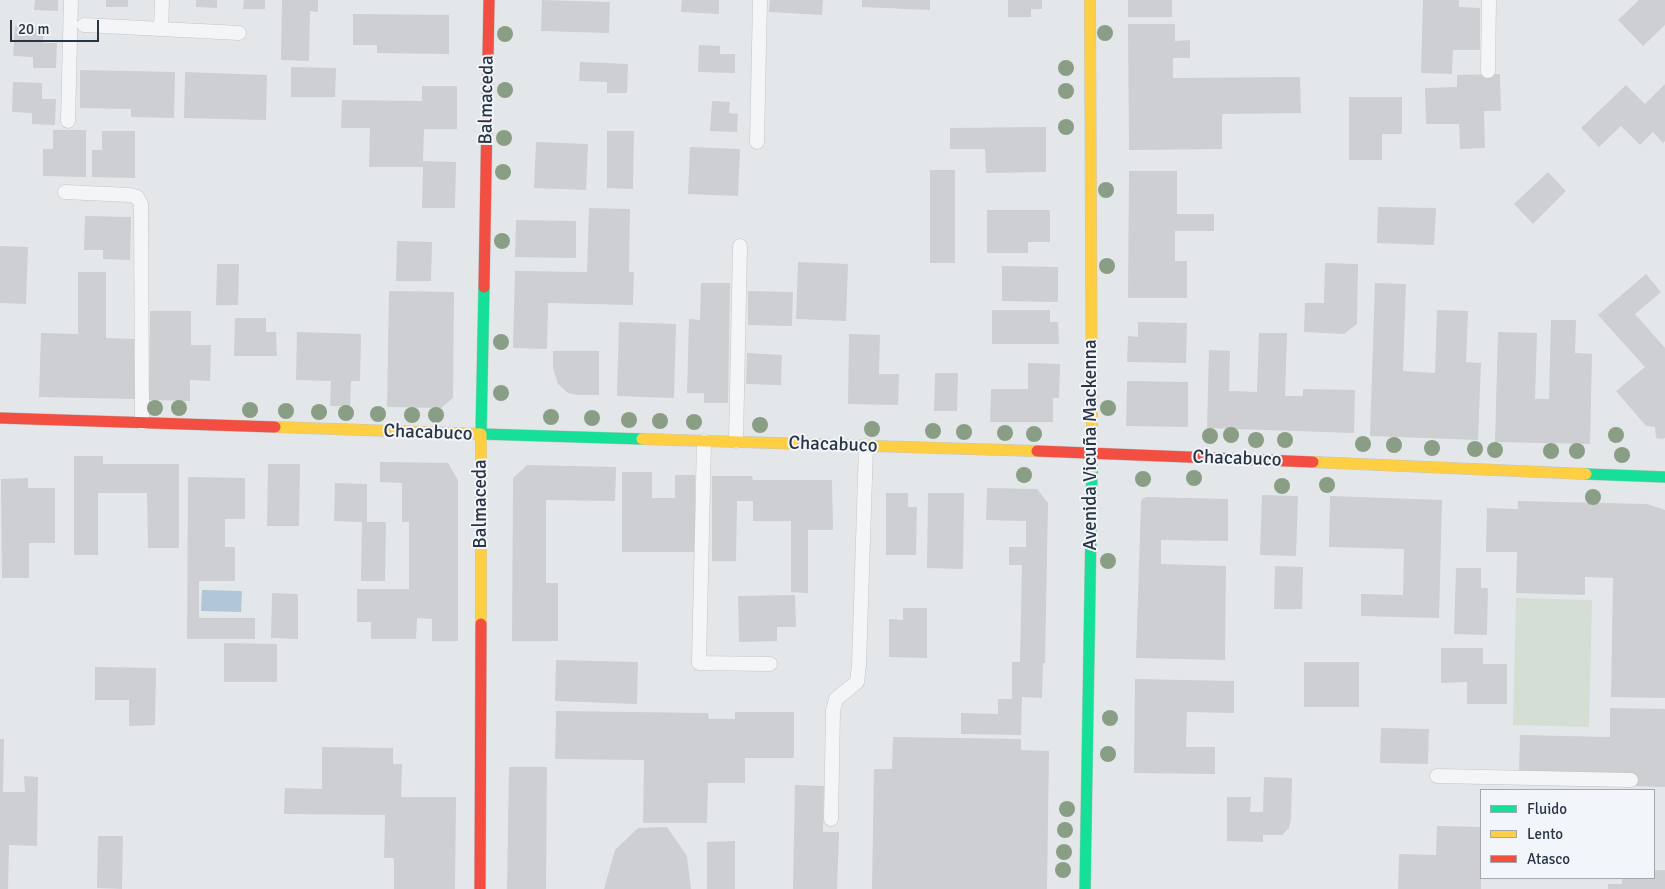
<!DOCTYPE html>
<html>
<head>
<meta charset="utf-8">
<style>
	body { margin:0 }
	#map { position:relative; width:1665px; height:889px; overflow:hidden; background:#e4e7ea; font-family:Signika,sans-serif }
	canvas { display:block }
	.legend { position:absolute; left:1480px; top:789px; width:175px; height:90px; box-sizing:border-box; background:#f2f5f9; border:1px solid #a2a8b1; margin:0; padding:6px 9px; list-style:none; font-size:15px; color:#293545 }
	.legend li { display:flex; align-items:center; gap:10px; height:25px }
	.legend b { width:25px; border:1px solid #a2a8b1 }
	.scale { position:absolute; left:10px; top:20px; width:89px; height:22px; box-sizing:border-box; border:2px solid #293545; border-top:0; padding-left:6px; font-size:15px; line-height:18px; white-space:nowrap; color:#293545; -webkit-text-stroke:4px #f2f5f9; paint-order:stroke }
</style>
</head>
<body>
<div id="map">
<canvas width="1665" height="889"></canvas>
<ul class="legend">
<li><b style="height:6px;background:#16e098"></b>Fluido</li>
<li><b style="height:6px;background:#ffcf43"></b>Lento</li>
<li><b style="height:6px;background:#f24e42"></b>Atasco</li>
</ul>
<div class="scale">20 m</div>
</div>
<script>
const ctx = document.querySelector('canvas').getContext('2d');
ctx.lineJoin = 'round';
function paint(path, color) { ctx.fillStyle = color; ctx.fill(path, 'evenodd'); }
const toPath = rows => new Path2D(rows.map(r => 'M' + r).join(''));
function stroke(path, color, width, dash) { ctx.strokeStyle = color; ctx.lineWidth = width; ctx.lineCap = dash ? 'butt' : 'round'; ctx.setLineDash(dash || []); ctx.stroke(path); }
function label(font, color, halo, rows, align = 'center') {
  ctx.font = font + ' Signika,sans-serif'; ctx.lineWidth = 4; ctx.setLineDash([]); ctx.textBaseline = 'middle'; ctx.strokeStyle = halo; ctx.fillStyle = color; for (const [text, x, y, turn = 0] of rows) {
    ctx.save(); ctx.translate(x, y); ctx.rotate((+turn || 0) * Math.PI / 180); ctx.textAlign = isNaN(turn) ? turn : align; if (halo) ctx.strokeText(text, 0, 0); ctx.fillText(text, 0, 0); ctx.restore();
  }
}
paint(toPath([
	[1516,598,1592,600,1589,727,1513,725]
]), '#d5ded5');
paint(toPath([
	[202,590,242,591,241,612,201,611]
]), '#b1c6d6');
paint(toPath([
	[35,0,58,0,58,11,34,10],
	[106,0,128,0,128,7,106,7],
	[196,0,217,0,217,8,196,7],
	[244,0,265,0,265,9,243,9],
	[282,0,318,0,318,12,310,11,309,61,281,60],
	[542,0,610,2,609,33,541,31],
	[682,0,719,0,719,14,681,12],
	[770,0,823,0,822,15,769,12],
	[862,0,930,0,930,10,862,7],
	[1008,0,1042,0,1042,9,1031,9,1031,17,1008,17],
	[1128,0,1172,0,1172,17,1128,17],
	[1423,0,1459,0,1459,7,1480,8,1480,50,1453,50,1452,74,1421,73],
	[1639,0,1665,0,1665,25,1643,46,1618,20],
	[353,14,449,15,449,54,377,53,377,45,353,45],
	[1128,24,1175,24,1175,41,1190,40,1190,58,1173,58,1173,78,1300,77,1301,113,1222,114,1222,149,1129,150],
	[15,26,44,27,43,43,57,43,56,68,33,68,33,57,13,56],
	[699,45,720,46,720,54,735,54,735,73,698,72],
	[580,62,628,64,627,93,607,93,607,82,579,81],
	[291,67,336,68,335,97,291,97],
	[80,70,175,72,174,118,131,117,131,109,80,108],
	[185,72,267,75,266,120,184,118],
	[1500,74,1501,111,1484,111,1485,148,1460,149,1459,124,1426,124,1425,88,1457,87,1457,75],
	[13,82,42,83,42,99,56,99,55,125,32,124,32,113,12,112],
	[1665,84,1665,141,1663,143,1653,132,1640,145,1621,126,1599,147,1581,128,1626,85,1645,104],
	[422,86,457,86,457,129,424,129,423,161,456,162,455,208,422,208,423,167,369,167,370,128,341,128,342,100,422,101],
	[1349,97,1402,97,1402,134,1382,134,1382,160,1349,160],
	[712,101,730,102,729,113,738,114,737,132,710,131],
	[1046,127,1046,172,986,173,985,149,950,149,950,128],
	[53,130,86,130,86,177,43,176,43,149,53,149],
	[102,131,135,131,135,178,92,177,92,150,102,150],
	[607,131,634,131,633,189,607,188],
	[536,142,588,144,586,190,534,188],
	[690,147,740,149,738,196,688,194],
	[930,170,955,170,955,263,930,263],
	[1129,171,1177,171,1177,214,1214,214,1214,231,1175,231,1175,261,1187,261,1187,298,1128,298],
	[1548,172,1566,191,1533,224,1514,204],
	[1378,207,1436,208,1434,245,1377,243],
	[589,208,630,209,629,272,634,272,633,305,548,303,547,349,513,348,515,271,587,272],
	[987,210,1050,210,1050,242,1028,242,1028,253,987,253],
	[85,216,131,217,130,260,103,259,103,250,84,250],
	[516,220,576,221,576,258,515,257],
	[397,241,432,242,431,281,396,281],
	[0,246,28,247,26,304,0,303],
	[798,262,848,264,846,321,796,319],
	[1325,263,1358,264,1357,324,1344,334,1304,332,1305,303,1324,303],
	[217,264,239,264,238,305,216,305],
	[1002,266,1058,267,1058,302,1002,301],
	[78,272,106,272,106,338,136,339,135,399,39,397,41,333,78,334],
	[1646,274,1661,292,1635,314,1665,348,1665,438,1662,439,1656,438,1655,427,1646,426,1616,391,1645,367,1598,315],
	[701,283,730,283,728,403,704,403,704,393,687,393,689,319,700,320],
	[1375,283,1406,284,1403,371,1435,373,1437,310,1468,311,1466,362,1481,363,1478,440,1370,436],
	[389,291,454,292,453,398,441,408,387,407],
	[748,291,793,292,792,326,748,325],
	[992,310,1050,310,1050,322,1058,322,1059,344,992,344],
	[150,311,191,311,191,345,211,345,210,381,190,380,190,401,149,400],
	[235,318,266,318,266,332,276,332,277,356,234,356],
	[1551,320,1576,320,1575,353,1592,354,1590,444,1495,442,1498,332,1537,333,1535,399,1549,399],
	[619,322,676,324,674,398,617,396],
	[1138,322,1187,323,1186,363,1127,362,1128,336,1138,337],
	[297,332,361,334,360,381,351,381,350,406,330,406,331,381,296,380],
	[1259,333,1287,333,1285,396,1303,396,1303,389,1355,390,1354,433,1207,428,1209,350,1230,351,1229,391,1257,392],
	[849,334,880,335,879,374,899,374,898,405,848,404],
	[553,351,599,351,599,395,577,395,568,393,558,384,553,368],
	[747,353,782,355,781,385,746,384],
	[1028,363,1060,364,1059,398,1053,398,1053,422,990,422,991,389,1028,389],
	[935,373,958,373,957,411,934,411],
	[1127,381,1188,382,1188,427,1126,426],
	[74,456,103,456,103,464,179,464,179,548,148,548,147,493,98,493,98,555,74,555],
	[380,462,448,463,458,480,458,641,432,641,432,619,417,618,416,639,371,639,371,622,357,622,357,589,409,589,409,522,402,522,402,483,380,482],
	[268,464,300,464,299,526,267,526],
	[527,465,616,467,615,501,546,500,546,583,558,583,558,641,512,641,513,478],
	[622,472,652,472,652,498,675,498,675,475,695,475,695,552,622,552],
	[712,476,752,476,753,480,832,480,833,530,808,530,808,593,791,592,791,521,753,521,753,501,737,501,736,561,712,561],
	[188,477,245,478,245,519,225,519,225,547,235,547,235,581,199,581,199,618,255,618,255,639,187,639],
	[28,478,28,488,55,488,55,543,29,543,29,578,2,578,1,479],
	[335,483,367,484,367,522,386,522,385,581,361,581,362,522,334,521],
	[987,488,1037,489,1048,503,1045,663,1043,663,1042,698,1022,697,1021,735,961,734,961,713,998,714,998,699,1012,699,1012,662,1020,662,1022,565,1009,565,1009,547,1026,547,1026,521,986,520],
	[886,493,908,493,908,507,917,507,916,555,886,555],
	[928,493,964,493,963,569,927,568],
	[1262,495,1298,496,1296,556,1260,555],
	[1330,496,1442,500,1439,618,1361,616,1361,594,1403,595,1404,549,1329,547],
	[1147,497,1228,499,1228,541,1161,540,1161,564,1226,566,1225,660,1136,658,1141,503,1142,499],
	[1518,501,1647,504,1665,510,1665,698,1611,697,1613,578,1585,577,1585,595,1516,593,1517,552,1486,552,1487,508,1518,509],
	[1275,566,1303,567,1302,609,1274,609],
	[1456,568,1481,568,1481,588,1488,588,1487,635,1454,634],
	[272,593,298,594,298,639,271,638],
	[795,595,796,627,777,627,777,641,739,642,738,596],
	[903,608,927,608,927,658,889,657,889,619,903,620],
	[224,643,277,644,277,682,224,682],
	[1441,648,1483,648,1483,664,1507,664,1507,704,1467,704,1467,682,1441,683],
	[556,660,638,662,637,704,555,701],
	[1304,662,1359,662,1359,707,1304,707],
	[95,667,156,668,155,725,129,726,129,700,95,700],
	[1135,679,1234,681,1234,713,1187,712,1186,747,1215,747,1215,774,1134,773],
	[1610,708,1665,709,1665,787,1631,786,1519,773,1520,735,1610,737],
	[556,711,708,713,709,719,735,719,735,712,794,712,794,758,745,758,745,783,708,783,707,823,643,823,644,760,555,759],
	[1381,728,1429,729,1428,764,1380,763],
	[893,737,1021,739,1021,750,1049,751,1047,889,872,889,874,769,892,769],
	[0,739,4,739,3,792,25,792,24,776,38,777,37,846,9,845,8,889,0,889],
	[322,747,393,748,393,764,402,764,401,797,456,797,455,889,394,889,394,858,384,858,385,815,284,814,285,788,322,789],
	[509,767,547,767,546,889,507,889],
	[1264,777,1292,778,1291,820,1289,828,1282,835,1263,835,1263,842,1227,841,1227,797,1251,797,1250,812,1263,812],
	[795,785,824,786,823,832,839,832,837,889,793,889],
	[1437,826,1481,827,1481,889,1398,889,1399,854,1436,855],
	[667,827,687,856,691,889,604,889,615,850,638,828],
	[98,836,123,836,122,889,97,888],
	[735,841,735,889,707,889,707,842],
	[1654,870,1665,870,1665,889,1608,889,1608,884,1622,884,1622,878,1654,878]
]), '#cdcfd2');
const lane = toPath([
	[84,25,239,33],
	[161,29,162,0],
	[1488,71,1489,0],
	[68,121,71,0],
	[757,142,760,0],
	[65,192,130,195,137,197,141,204,142,423],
	[704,441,699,663,770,664],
	[736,441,740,246],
	[1437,776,1631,780],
	[831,819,833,711,836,699,857,682,859,665,866,446]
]);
const fast = toPath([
	[484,287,481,434,642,439],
	[1586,474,1665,477],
	[1085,889,1092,469]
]);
const slow = toPath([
	[1090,0,1092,469],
	[275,427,481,434,481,624],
	[642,439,1037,451],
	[1313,462,1586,474]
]);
const jam = toPath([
	[484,287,489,0],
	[0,418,275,427],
	[1037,451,1313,462],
	[480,889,481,624]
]);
stroke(lane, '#c2c5c8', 15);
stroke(fast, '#c2c5c8', 12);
stroke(slow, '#c2c5c8', 12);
stroke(jam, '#c2c5c8', 12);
stroke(lane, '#f4f5f6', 14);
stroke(fast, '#16e098', 11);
stroke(slow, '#ffcf43', 11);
stroke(jam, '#f24e42', 11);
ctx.fillStyle = '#8a9e86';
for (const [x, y] of [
	[1105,33],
	[505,34],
	[1066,68],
	[505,90],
	[1066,91],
	[1066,127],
	[504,138],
	[503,172],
	[1106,190],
	[502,241],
	[1107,266],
	[501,342],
	[501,393],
	[155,408],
	[179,408],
	[1108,408],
	[250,410],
	[286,411],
	[319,412],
	[346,413],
	[378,414],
	[412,415],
	[436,415],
	[551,417],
	[592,418],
	[629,420],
	[660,421],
	[694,422],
	[760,425],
	[872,429],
	[933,431],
	[964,432],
	[1005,433],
	[1034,434],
	[1231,435],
	[1616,435],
	[1210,436],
	[1256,440],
	[1285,440],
	[1363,444],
	[1394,445],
	[1432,448],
	[1475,449],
	[1495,450],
	[1551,451],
	[1577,451],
	[1622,455],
	[1024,475],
	[1194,478],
	[1143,479],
	[1327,485],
	[1282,486],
	[1593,497],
	[1108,561],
	[1110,718],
	[1108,754],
	[1067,809],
	[1065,830],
	[1064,852],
	[1063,870]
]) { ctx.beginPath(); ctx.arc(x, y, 8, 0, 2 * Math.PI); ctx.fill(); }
label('19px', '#293545', '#f2f5f9', [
	["Balmaceda",487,100,-89],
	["Chacabuco",428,433,2],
	["Chacabuco",833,445,2],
	["Avenida Vicuña Mackenna",1091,445,-90],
	["Chacabuco",1237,459,2],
	["Balmaceda",481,504,-90]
]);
</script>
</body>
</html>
